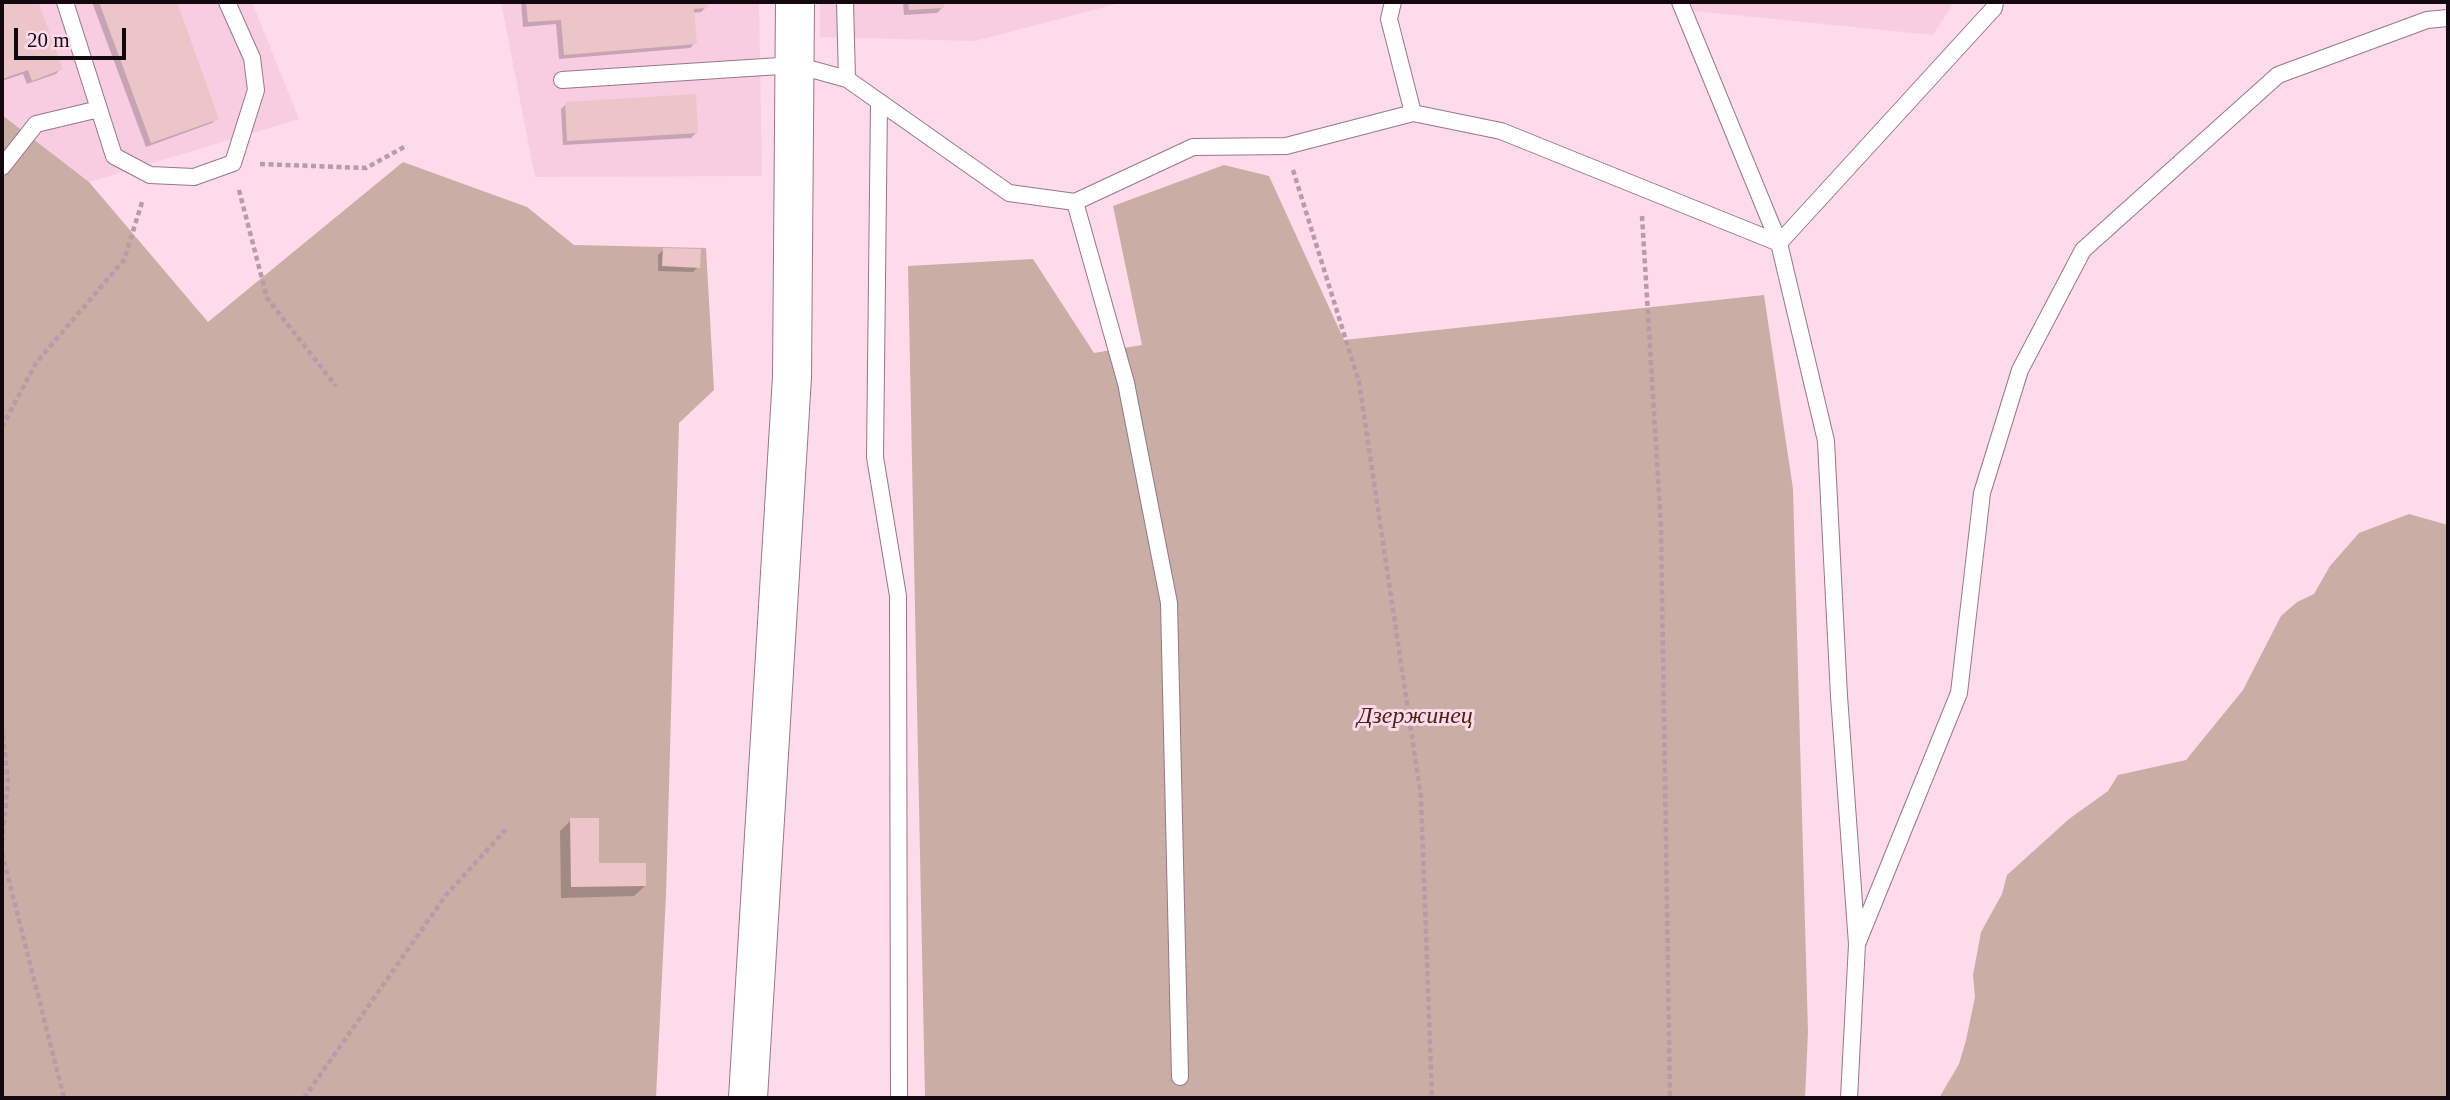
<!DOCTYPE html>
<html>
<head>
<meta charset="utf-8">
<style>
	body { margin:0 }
	#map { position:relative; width:2450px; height:1100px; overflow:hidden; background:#fedbeb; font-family:"Times New Roman",serif }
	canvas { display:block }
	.frame { position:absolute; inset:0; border:4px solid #13080d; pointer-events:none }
	.scale { position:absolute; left:14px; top:28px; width:112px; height:32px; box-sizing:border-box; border:4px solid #13080d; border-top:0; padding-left:9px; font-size:21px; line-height:24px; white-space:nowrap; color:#13080d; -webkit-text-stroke:5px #fedbeb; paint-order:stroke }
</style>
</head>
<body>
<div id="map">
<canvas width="2450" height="1100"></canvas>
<div class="frame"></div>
<div class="scale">20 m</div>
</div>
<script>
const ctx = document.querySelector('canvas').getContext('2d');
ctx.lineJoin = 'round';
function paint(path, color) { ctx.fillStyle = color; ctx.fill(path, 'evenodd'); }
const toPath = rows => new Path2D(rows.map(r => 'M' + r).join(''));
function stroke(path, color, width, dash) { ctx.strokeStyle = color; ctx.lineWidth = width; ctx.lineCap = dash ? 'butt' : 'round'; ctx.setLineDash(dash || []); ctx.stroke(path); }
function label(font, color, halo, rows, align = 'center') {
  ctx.font = font + ' "Times New Roman",serif'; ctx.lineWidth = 6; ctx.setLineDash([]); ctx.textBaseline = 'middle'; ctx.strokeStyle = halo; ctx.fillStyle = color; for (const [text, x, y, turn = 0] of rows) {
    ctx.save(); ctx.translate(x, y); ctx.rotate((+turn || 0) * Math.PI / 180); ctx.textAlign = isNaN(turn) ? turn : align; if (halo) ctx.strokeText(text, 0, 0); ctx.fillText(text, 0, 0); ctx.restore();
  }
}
paint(toPath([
	[2,2,252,2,299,119,89,182,2,115],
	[501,2,759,2,762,176,535,177],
	[820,2,1124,2,975,41,820,37],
	[1691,2,1954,2,1933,35,1694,11]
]), '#f8cde2');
paint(toPath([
	[2,115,89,182,208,322,403,162,527,207,574,245,706,248,714,390,679,423,666,895,656,1098,2,1098],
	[1224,165,1269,176,1344,340,1764,295,1793,489,1808,1032,1805,1098,925,1098,908,266,1033,259,1094,353,1142,345,1113,206],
	[2409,514,2448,525,2448,1098,1939,1098,1959,1064,1966,1040,1975,997,1973,975,1981,932,2002,894,2007,875,2069,819,2108,791,2118,775,2186,760,2243,690,2281,616,2297,602,2314,594,2330,566,2359,533]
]), '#caada5');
paint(toPath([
	[2,2,37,2,61,68,56,74,27,84,23,74,2,81],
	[92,2,175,2,217,118,212,123,146,147],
	[521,2,706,2,706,7,701,12,693,13,695,43,690,48,559,59,556,24,523,27],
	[903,2,942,2,942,8,937,13,904,15],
	[566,104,696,133,691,138,563,145,561,109],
	[663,250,698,267,693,272,658,271,658,255],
	[571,820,598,865,645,886,634,896,561,898,560,831]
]), '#0003');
paint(toPath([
	[2,2,38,2,63,69,32,81,28,70,2,79],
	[99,2,177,2,219,119,151,143],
	[526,2,707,2,708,8,694,9,697,44,564,55,561,20,528,22],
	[908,2,944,2,944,8,909,10],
	[696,94,698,133,567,141,565,102],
	[663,248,701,249,700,268,662,266],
	[570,818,599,818,599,863,646,863,646,886,571,887]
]), '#ecc5c8');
const lane = toPath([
	[65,2,114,156,150,175,194,177,233,163,256,90,252,58,227,2],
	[845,2,847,79],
	[1393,2,1389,19,1413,113],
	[1680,2,1779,243,1826,441,1839,696,1857,944,1849,1098],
	[562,80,796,65,847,79,1009,193,1075,202,1193,147,1286,146,1413,113,1501,131,1779,243,1994,8,1995,2],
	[879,102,875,457,898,596,899,1098],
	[2,167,36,124,99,109],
	[1075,202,1126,383,1169,603,1180,1077],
	[1857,944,1959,693,1982,493,2020,370,2083,250,2278,75,2427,20,2448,18]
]);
const secondary = toPath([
	[748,1098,792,377,795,2]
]);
stroke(lane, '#977787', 18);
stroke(secondary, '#977787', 40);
stroke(toPath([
	[260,164,366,168,404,147],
	[1293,170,1359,382,1421,797,1432,1098],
	[239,190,267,298,336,386],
	[1642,216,1661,527,1670,1098],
	[2,427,36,363,124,260,143,199],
	[2,727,8,782,2,842],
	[2,853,64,1098],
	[304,1098,446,895,508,827]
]), '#b79ba8', 4.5, [5, 3.5]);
stroke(lane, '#fff', 16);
stroke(secondary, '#fff', 38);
label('italic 24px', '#502114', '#fedbeb', [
	["Дзержинец",1415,717]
]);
</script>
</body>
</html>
